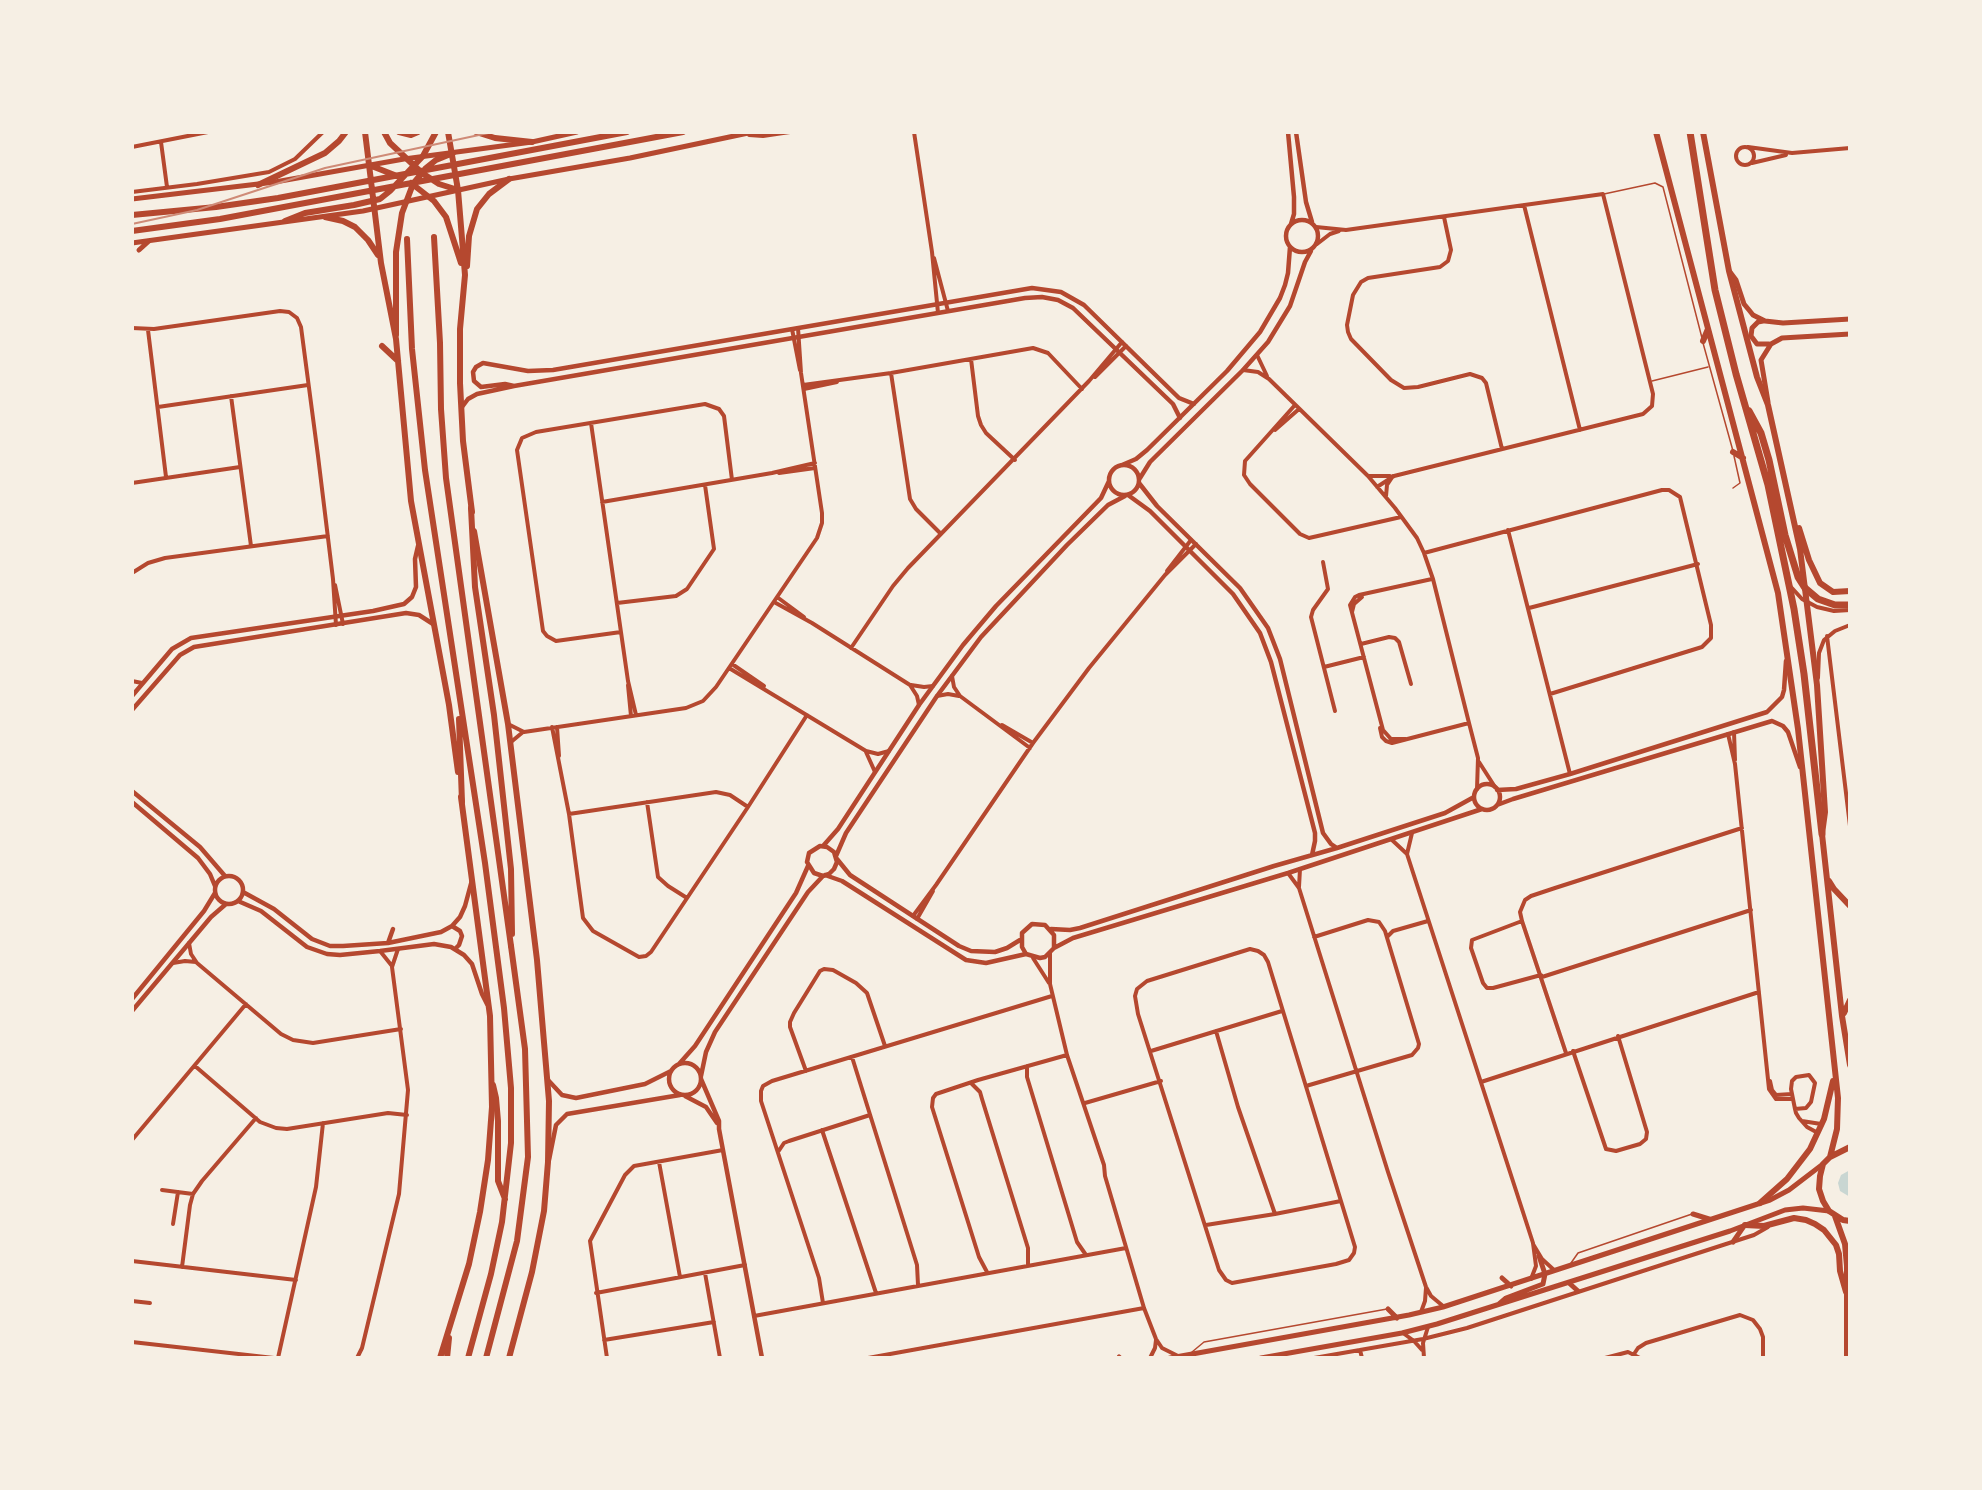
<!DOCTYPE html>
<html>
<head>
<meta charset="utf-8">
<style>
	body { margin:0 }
	#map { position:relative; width:1982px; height:1490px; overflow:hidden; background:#f6efe4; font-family:Spectral,serif }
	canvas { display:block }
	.frame { position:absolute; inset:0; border:134px solid #f6efe4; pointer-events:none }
</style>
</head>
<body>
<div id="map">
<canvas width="1982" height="1490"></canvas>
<div class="frame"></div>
</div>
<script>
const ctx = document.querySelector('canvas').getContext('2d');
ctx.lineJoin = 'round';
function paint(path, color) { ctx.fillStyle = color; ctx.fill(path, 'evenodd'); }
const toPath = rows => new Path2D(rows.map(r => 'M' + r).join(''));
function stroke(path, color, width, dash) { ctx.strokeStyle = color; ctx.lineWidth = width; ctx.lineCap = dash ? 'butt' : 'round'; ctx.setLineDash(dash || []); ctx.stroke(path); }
paint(toPath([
	[1850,1170,1850,1197,1840,1191,1838,1183,1841,1175]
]), '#c9d6d2');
stroke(toPath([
	[1604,194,1655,183,1663,187,1702,338],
	[1703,343,1733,451],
	[1652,381,1708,367],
	[1733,488,1740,483,1734,456],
	[1571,1263,1578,1253,1692,1214],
	[1192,1352,1204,1342,1387,1309]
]), '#b5482f', 1.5);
stroke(toPath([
	[914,132,932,252,938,313],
	[749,135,763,136,790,132],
	[161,142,167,187],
	'1736 156a9 9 0 1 1 18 0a9 9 0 1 1-18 0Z',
	[132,147,208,132],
	[1748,147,1792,153,1850,148],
	[1752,163,1786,155],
	[132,192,197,184,269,172,295,159,323,132],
	[1524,205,1580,430],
	[1444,217,1451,250,1448,261,1440,267,1368,278,1361,282,1353,295,1347,325,1348,332,1351,339,1391,380,1404,388,1418,387,1470,374,1482,378,1486,383,1502,449],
	[1316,227,1346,230,1603,194,1653,394,1652,406,1643,414,1394,476,1377,487],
	[1317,244,1330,234,1339,231],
	[934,258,948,311],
	[132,328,154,329,280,311,289,312,297,318,301,327,318,456,333,579,336,625],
	[792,329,800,370],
	[148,330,166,477],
	[1257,355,1267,376],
	[971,359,978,416,981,425,986,433,1015,460],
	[1243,370,1258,372,1269,379,1368,476,1395,508,1417,538,1424,553,1433,579,1469,723,1478,758,1477,789],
	[891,373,910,499,916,509,941,534],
	[1095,377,1126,346],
	[803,385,891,373,1033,348,1048,353,1082,389],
	[804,389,837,382],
	[231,396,251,546],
	[1295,405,1245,461,1244,475,1250,484,1300,534,1309,538,1401,517],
	[158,407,308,385],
	[591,423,628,681,636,715],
	[1275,430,1299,409],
	[779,473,815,468],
	[1368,476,1390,476],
	[132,483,240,467],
	[1386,496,1387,485,1393,476],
	[602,502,772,473,815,463],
	[1508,530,1570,774],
	[1424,553,1662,490,1669,490,1680,497,1711,625,1711,638,1702,647,1550,694],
	[1323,562,1328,589,1313,610,1311,617,1335,711],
	[1167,571,1191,540],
	[132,573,148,563,165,558,328,536],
	[335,585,343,624],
	[1791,587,1802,599,1817,607,1834,611,1850,610],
	[777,597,804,617],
	[774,602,812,623,910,685,917,696,919,705],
	[617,603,676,596,687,589,714,549,705,485],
	[1529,608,1698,564],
	[1352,612,1354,604,1362,597],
	[621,632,556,641,547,636,543,631,517,450,522,438,536,432,705,404,719,409,724,416,732,480],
	[1827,636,1850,826],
	[1361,644,1389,637,1395,638,1399,642,1411,684],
	[851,648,893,586,908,568,1089,381,1122,342],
	[732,664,764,686],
	[1324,667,1364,657],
	[729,668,866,751,878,754,889,751],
	[952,676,954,687,960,696,1030,748],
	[1818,678,1819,653,1824,640,1835,631,1850,625],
	[132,681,142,683],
	[628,685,631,716],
	[911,685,924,687,933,686],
	[937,696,948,694,959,696],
	[508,724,524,732,686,708,703,701,716,687,817,538,822,523,822,513,801,373,798,328],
	[1002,725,1033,743],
	[552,727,569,814,583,918,593,931,639,957,646,956,651,952,748,807,807,715],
	[557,727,559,756],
	[1380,728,1382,737,1386,741,1392,743,1469,723],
	[1734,732,1735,760],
	[1728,734,1735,764,1769,1089,1776,1099,1793,1099],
	[1405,739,1391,739,1383,730,1350,605,1355,597,1359,595,1432,579],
	[511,742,523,732],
	[866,752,875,772],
	[1479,762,1495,787],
	[647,802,658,877,668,886,687,898],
	[569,814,716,792,730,795,748,807],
	[1412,833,1407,854,1533,1243,1536,1266,1531,1279],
	[1392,840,1407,854],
	[1288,873,1299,888,1388,1172,1426,1287,1431,1296,1443,1306],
	[1299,887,1300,869],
	[913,916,936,885,1033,743,1089,668,1165,575,1196,544],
	[917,919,933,891],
	[1522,921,1472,940,1471,948,1483,983,1487,988,1493,988,1541,975],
	[1387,937,1393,931,1428,921],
	[189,943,191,954,197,963,281,1034,293,1040,313,1043,401,1029],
	[1250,949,1258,951,1264,955,1268,962,1355,1247,1354,1253,1349,1260,1336,1264,1232,1283,1226,1280,1219,1270,1138,1014,1135,996,1137,989,1147,981,1250,949],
	[380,951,392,966],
	[1050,953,1050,984,1067,1055,1104,1165,1105,1176,1144,1308,1156,1339,1162,1348,1178,1356],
	[1033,958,1049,983],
	[173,963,185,961,196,962],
	[1542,977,1751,910],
	[1216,1031,1238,1107,1275,1214],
	[1151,1051,1282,1011],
	[1573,1051,1606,1149,1616,1151,1640,1144,1646,1139,1647,1132,1618,1036],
	[1566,1053,1522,921,1520,912,1525,900,1531,896,1555,888,1742,828],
	[852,1057,917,1265,918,1285],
	[195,1066,260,1122,276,1128,287,1129,388,1113,407,1115],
	[1027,1066,1027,1077,1077,1242,1086,1255],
	[806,1071,790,1027,790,1022,794,1013,820,971,824,969,833,970,856,983,867,993,885,1046],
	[1770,1081,1772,1090,1776,1095,1792,1094],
	[1481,1082,1759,992],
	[971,1083,980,1092,982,1099,1028,1248,1028,1265],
	[1306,1086,1412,1055,1418,1048,1419,1044,1385,931,1379,922,1368,920,1314,937],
	[1085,1103,1161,1081],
	[1795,1109,1806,1108,1811,1102,1815,1083,1809,1075,1796,1077,1792,1081,1791,1089,1795,1109,1796,1113,1799,1118,1807,1127,1818,1133],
	[1802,1121,1821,1124],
	[822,1130,876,1293],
	[132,1140,246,1004],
	[778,1152,784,1143,789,1141,870,1115],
	[659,1162,680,1277],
	[162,1190,193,1194],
	[173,1224,178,1192],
	[1206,1225,1275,1214,1341,1201],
	[1533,1244,1542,1259,1554,1270],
	[132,1261,296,1280],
	[182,1267,190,1205,193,1194,202,1181,256,1118],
	[987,1272,979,1257,932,1107,933,1098,936,1094,978,1080,1067,1055],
	[705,1273,720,1358],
	[596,1293,745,1265],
	[132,1301,150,1303],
	[823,1303,819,1278,761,1101,761,1091,763,1086,772,1081,1052,996],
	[1421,1312,1425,1301,1426,1288],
	[754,1316,1126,1248],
	[1403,1333,1414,1341,1422,1350],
	[604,1340,714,1322],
	[132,1342,274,1358],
	[1360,1350,1362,1358],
	[1634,1354,1638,1348,1646,1343,1740,1315,1753,1320,1760,1329,1763,1337,1763,1358],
	[278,1358,316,1187,323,1123],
	[357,1358,362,1348,399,1194,408,1090,392,967,398,949],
	[607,1358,590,1241,625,1175,634,1166,723,1150],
	[868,1358,1144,1308],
	[1150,1358,1155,1348,1156,1340],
	[1314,1358,1423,1339,1467,1328,1723,1245,1754,1235,1768,1227],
	[1424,1358,1423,1343,1428,1327],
	[1605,1358,1628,1352,1640,1358]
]), '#b5482f', 4);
stroke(toPath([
	[1288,132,1294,197,1294,214,1291,224],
	[1296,132,1306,202,1312,222],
	'1286 236a16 16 0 1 1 32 0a16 16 0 1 1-32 0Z',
	[514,386,505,384,481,387,474,381,473,372,476,367,483,363,528,371,553,370,1032,288,1061,292,1084,305,1179,398,1194,404],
	[462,407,468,399,477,394,514,386,1025,298,1042,297,1058,300,1073,308,1173,404,1180,418],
	'1109 480a15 15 0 1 1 30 0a15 15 0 1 1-30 0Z',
	[1122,465,1136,459,1147,450,1227,371,1260,332,1280,298,1285,285,1288,273,1290,247],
	[1140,478,1150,462,1243,370,1268,342,1290,306,1305,262,1311,251],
	[1139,483,1157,506,1240,588,1268,628,1280,659,1323,833,1331,844,1337,848],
	[1128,495,1150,511,1233,594,1260,633,1271,662,1315,833,1315,841,1312,855],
	[132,696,172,649,191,638,373,611,404,604,412,597,416,587,415,559,418,546],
	[132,710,180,655,194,647,406,613,419,615,433,624],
	'1474 797a13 13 0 1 1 26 0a13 13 0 1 1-26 0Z',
	[1497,790,1516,789,1570,774,1767,712,1782,697,1784,690,1786,661],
	[132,791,200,847,225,876],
	[132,802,198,858,210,874,215,886],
	[1497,805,1513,799,1772,721,1783,726,1788,732,1800,767],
	[823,846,838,829,919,705,963,645,996,606,1101,498,1109,481],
	[836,856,846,833,937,696,981,637,1067,545,1108,505,1125,496],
	[837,859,850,875,959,946,971,951,995,952,1007,948,1020,940],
	[825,875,842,881,966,960,986,963,1026,954],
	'215 890a14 14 0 1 1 28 0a14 14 0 1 1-28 0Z',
	[243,892,274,909,312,939,330,946,343,946,388,943,441,932,452,926,460,917,465,906,472,880],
	[238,901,261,911,307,947,327,954,340,955,380,951,434,944,451,947,464,955,472,964,482,994,487,1004],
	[452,926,460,931,462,936,459,945,455,949],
	[1051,929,1070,930,1080,928,1274,866,1337,848,1445,813,1474,797],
	[388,943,393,929],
	[1054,948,1054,935,1045,925,1032,924,1022,933,1022,947,1026,954,1040,958,1045,957,1054,948,1073,938,1288,873,1482,809],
	[132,999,204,911,215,893],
	[132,1011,211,917,226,904],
	'669 1079a16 16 0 1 1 32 0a16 16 0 1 1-32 0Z',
	[679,1064,695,1046,796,893,808,866],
	[701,1076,706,1052,715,1032,808,892,823,876,829,874,834,869,837,862,834,852,827,847,820,846,809,853,807,862,814,873,823,876],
	[701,1079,719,1121,719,1129,762,1358],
	[548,1080,562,1095,576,1098,645,1084,671,1071],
	[685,1096,706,1107,717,1123],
	[549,1160,556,1125,567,1114,680,1095]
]), '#b5482f', 4.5);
stroke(toPath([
	[132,199,275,182,404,159,532,142,577,132],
	[132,243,363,211,509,179,630,158,753,132],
	[139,250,149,241],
	[1730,272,1736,280,1744,304,1749,310,1753,315,1765,321,1783,323,1850,319],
	[1763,321,1758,322,1752,328,1751,336,1757,344,1769,344],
	[1768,402,1761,360,1771,344,1782,338,1850,334],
	[1693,1214,1709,1219],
	[1733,1242,1744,1226],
	[1502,1278,1511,1286],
	[1569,1283,1578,1291],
	[1499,1304,1506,1298,1543,1284,1545,1274,1539,1256],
	[1388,1309,1397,1318],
	[1119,1357,1120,1358],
	[1170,1358,1409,1315,1443,1307,1770,1200,1789,1190,1823,1164],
	[1261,1358,1402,1333,1437,1324,1730,1231,1785,1210,1803,1208,1829,1211]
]), '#b5482f', 5);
stroke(toPath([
	[365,132,381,263,396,339,411,501,449,705,458,772],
	[384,132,390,143,422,173,439,184,458,190],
	[399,132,411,135,418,132],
	[448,132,458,190,465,275,460,329,460,383,463,441,472,512],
	[476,132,495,138,532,142],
	[1656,132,1778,593,1798,729,1838,1098,1837,1129,1830,1157],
	[1703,132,1729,271,1757,377,1768,405,1800,549,1817,685,1825,812,1822,834,1842,1016,1850,1065],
	[369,165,397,176],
	[411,183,434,201,446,217,461,263],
	[258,185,325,153,339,141,346,132],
	[132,215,216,207,278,198,627,132],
	[325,217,343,221,355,227,368,240,378,255],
	[285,221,305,213,354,205,380,199,390,191,423,156,436,132],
	[132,231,220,219,683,132],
	[467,266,469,236,477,209,489,194,509,179],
	[396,335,396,252,402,213,413,184,426,168,436,160,453,153],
	[1703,341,1708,329],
	[382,346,398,361],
	[1733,452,1743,458],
	[1799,528,1809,560,1820,583,1833,592,1850,591],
	[474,531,508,724,537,960,549,1101,548,1162,544,1211,532,1272,509,1358],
	[1829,881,1834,889,1850,906],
	[1844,1013,1850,1000],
	[1850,1147,1830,1157,1823,1164,1820,1176,1819,1189,1823,1201,1829,1211,1843,1220,1850,1221],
	[1760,1203,1787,1179,1810,1149,1824,1119,1833,1081],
	[1835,1216,1845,1244,1847,1266,1847,1358],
	[1745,1225,1764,1226,1794,1218,1806,1220,1815,1224,1824,1230,1836,1245,1839,1254,1840,1271,1846,1292],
	[440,1358,469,1264,480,1212,488,1160,492,1107,490,1016,461,797],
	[447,1358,449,1338],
	[486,1358,517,1241,528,1157,525,1049,511,946]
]), '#b5482f', 6);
stroke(toPath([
	[434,237,440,343,441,409,446,478,511,946],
	[407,239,412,349,425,470,485,863,504,1008,511,1088,511,1143,502,1222,491,1274,468,1358],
	[471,508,475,587,494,715,511,869,512,934],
	[459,719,462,802],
	[493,1085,496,1098,498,1121,498,1181,505,1199]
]), '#b5482f', 6);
stroke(toPath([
	[1690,132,1715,290,1736,374,1768,485,1794,609,1804,674,1822,834],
	[1749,411,1761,433,1769,460,1785,535,1798,577,1805,588,1818,599,1835,605,1850,605]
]), '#b5482f', 7);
stroke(toPath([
	[132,224,197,210,325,168,493,132]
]), '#cf8b77', 2);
</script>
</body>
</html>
